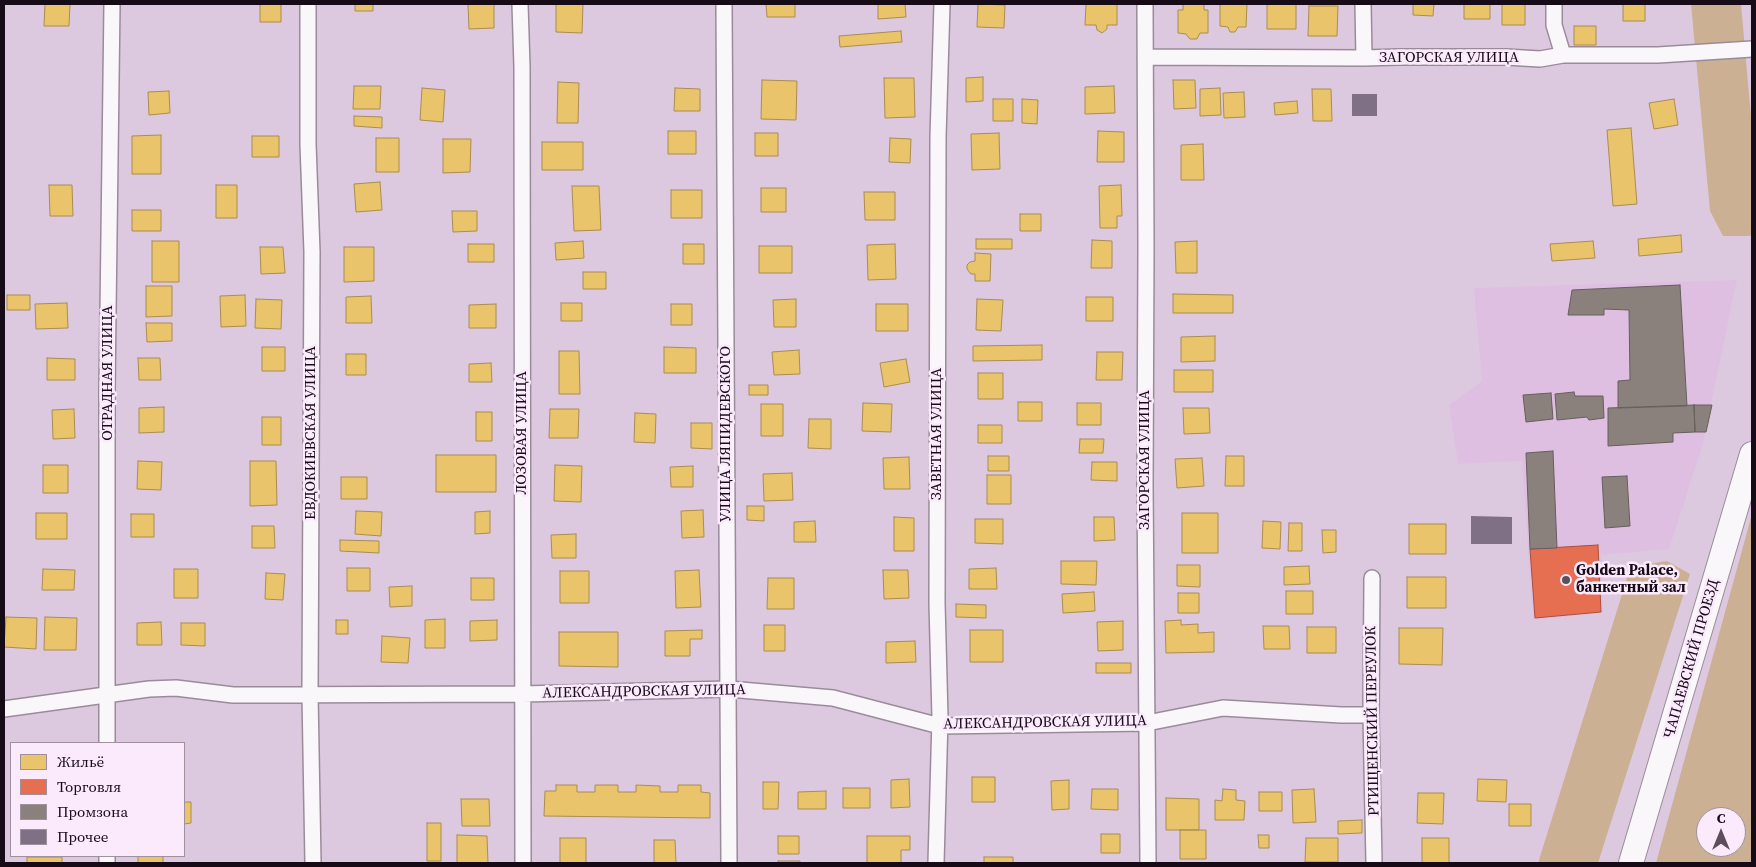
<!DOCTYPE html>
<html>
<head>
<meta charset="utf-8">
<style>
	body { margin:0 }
	#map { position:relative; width:1756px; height:867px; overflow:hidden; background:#ddc9df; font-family:"Source Serif 4",serif }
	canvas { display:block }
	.frame { position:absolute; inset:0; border:5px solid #160b17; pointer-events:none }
	.legend { position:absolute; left:10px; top:742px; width:175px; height:115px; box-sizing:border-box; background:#fbe9fc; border:1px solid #9f90a0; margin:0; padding:6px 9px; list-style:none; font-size:15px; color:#160b17 }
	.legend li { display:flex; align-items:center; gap:10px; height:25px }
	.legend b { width:25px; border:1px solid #9f90a0 }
	.north { position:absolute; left:1696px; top:807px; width:50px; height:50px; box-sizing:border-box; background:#fbe9fc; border:1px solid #9f90a0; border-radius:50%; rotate:0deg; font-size:14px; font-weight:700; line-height:20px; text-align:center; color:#160b17 }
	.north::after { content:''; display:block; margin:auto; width:18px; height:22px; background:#5c4e5d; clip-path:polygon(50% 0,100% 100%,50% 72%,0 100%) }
</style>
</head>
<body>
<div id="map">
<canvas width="1756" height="867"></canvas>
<div class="frame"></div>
<ul class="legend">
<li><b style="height:14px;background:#e9c46a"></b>Жильё</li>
<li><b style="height:14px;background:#e76f51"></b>Торговля</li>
<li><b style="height:14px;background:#8a817c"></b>Промзона</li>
<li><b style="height:14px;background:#807086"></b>Прочее</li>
</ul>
<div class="north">С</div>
</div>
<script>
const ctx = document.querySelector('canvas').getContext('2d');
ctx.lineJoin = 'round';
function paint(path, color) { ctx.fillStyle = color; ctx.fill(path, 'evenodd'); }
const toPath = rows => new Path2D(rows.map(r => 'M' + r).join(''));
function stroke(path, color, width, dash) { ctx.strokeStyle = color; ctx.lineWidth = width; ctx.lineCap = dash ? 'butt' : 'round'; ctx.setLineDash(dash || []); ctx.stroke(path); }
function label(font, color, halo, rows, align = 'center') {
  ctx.font = font + ' "Source Serif 4",serif'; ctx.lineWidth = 5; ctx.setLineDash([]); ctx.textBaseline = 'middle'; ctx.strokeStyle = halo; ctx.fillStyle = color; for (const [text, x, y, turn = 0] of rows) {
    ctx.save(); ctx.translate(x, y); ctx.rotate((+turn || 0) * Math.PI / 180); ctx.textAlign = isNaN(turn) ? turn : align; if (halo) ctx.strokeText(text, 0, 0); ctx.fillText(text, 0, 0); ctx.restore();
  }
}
paint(toPath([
	[1737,280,1702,447,1669,549,1601,555,1603,613,1533,620,1522,461,1458,464,1449,405,1482,381,1474,288]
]), '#dfbfe1');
paint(toPath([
	[1691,4,1741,4,1752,128,1752,233,1750,236,1723,236,1710,211],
	[1752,514,1752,863,1656,863],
	[1706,817,1736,817,1736,847,1706,847],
	[1667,561,1690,574,1598,863,1538,863,1629,572,1637,566]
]), '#ccb093');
const homes = toPath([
	[45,4,70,4,69,26,44,26,45,4],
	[260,4,281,4,281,22,260,22,260,4],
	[355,4,373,4,373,11,355,11,355,4],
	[468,4,494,4,494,28,469,29,468,4],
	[556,4,583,4,582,33,556,32,556,4],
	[766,4,795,4,795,17,767,17,766,4],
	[878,4,905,4,906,17,878,19,878,4],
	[978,4,1005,5,1004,28,977,27,978,4],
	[1086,4,1117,4,1117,25,1107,25,1107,29,1102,33,1097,30,1096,25,1085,25,1086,4],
	[1183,4,1204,4,1204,10,1208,10,1208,33,1200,33,1197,39,1190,39,1186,34,1178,33,1178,10,1183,10,1183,4],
	[1220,4,1247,4,1246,27,1238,27,1235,32,1230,32,1228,27,1220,26,1220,4],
	[1267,4,1296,4,1296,29,1267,29,1267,4],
	[1413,4,1434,4,1433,16,1413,15,1413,4],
	[1464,4,1490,4,1490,19,1464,19,1464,4],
	[1502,4,1525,4,1525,25,1502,25,1502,4],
	[1623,4,1645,4,1645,21,1623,21,1623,4],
	[1309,6,1338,6,1337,36,1308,36,1309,6],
	[1574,26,1596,26,1596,45,1574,45,1574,26],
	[901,31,902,42,840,47,839,36,901,31],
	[983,77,983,101,966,102,966,78,983,77],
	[884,78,914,78,915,117,885,118,884,78],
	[762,80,797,81,796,120,761,119,762,80],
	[1173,80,1195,80,1196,108,1174,109,1173,80],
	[558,82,579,83,578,123,557,123,558,82],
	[354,86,381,86,380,109,353,109,354,86],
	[1114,86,1115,113,1085,114,1085,87,1114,86],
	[422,88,445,90,443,122,420,120,422,88],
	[675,88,700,89,700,111,674,111,675,88],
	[1220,88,1221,115,1200,116,1200,89,1220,88],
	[1312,89,1331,89,1332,121,1313,121,1312,89],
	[169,91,170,113,149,115,148,92,169,91],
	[1244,92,1245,117,1224,118,1223,93,1244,92],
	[993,99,1013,99,1013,121,993,121,993,99],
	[1022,99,1038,100,1037,124,1022,123,1022,99],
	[1674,99,1678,125,1654,129,1649,103,1674,99],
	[1297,101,1298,113,1275,115,1274,103,1297,101],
	[354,116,382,117,382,128,354,126,354,116],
	[1631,128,1637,204,1613,206,1607,130,1631,128],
	[668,131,696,131,696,154,668,154,668,131],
	[1098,131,1124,132,1124,162,1097,162,1098,131],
	[755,133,778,133,778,156,755,156,755,133],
	[999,133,1000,169,972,170,971,134,999,133],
	[161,135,161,174,132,174,132,136,161,135],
	[252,136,279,136,279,157,252,157,252,136],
	[376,138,399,138,399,172,376,172,376,138],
	[890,138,911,139,910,163,889,162,890,138],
	[443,139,471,139,470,172,443,173,443,139],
	[542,142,583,142,583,170,542,170,542,142],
	[1203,144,1204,180,1181,180,1181,145,1203,144],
	[380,182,382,210,356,212,354,184,380,182],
	[49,185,72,185,73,216,50,216,49,185],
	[216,185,237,185,237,218,216,218,216,185],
	[1121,185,1122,216,1117,216,1117,228,1100,228,1099,186,1121,185],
	[572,186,599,186,601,230,574,231,572,186],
	[761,188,786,188,786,212,761,212,761,188],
	[671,190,702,190,702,218,671,218,671,190],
	[864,192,895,192,895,220,865,220,864,192],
	[132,210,161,210,161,231,132,231,132,210],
	[452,211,477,211,477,231,453,232,452,211],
	[1020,214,1041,214,1041,231,1020,231,1020,214],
	[1681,235,1682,252,1639,256,1638,239,1681,235],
	[976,239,1012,239,1012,249,976,249,976,239],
	[1092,240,1112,241,1112,268,1091,268,1092,240],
	[152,241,179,241,179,282,152,282,152,241],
	[583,241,584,258,556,260,555,243,583,241],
	[1197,241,1197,273,1176,273,1175,242,1197,241],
	[1593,241,1595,258,1552,261,1550,244,1593,241],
	[468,244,494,244,494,262,468,262,468,244],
	[683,244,704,244,704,264,683,264,683,244],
	[895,244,896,279,868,280,867,245,895,244],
	[759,246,792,246,792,273,759,273,759,246],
	[260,247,283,247,285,273,261,274,260,247],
	[344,247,374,247,374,281,344,282,344,247],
	[975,253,991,254,990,281,975,281,975,274,971,274,967,269,967,265,970,262,975,261,975,253],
	[583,272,606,272,606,289,583,289,583,272],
	[146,286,172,286,172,316,146,317,146,286],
	[1173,294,1233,295,1233,313,1173,313,1173,294],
	[7,295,30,295,30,310,7,310,7,295],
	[245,295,246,326,221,327,220,296,245,295],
	[371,296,372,323,346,323,346,297,371,296],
	[1086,297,1113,297,1113,321,1086,321,1086,297],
	[256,299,282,300,281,329,255,328,256,299],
	[796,299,796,327,774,327,773,300,796,299],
	[977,299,1003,300,1001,331,976,330,977,299],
	[67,303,68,328,36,329,35,304,67,303],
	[561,303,582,303,582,321,561,321,561,303],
	[496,304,496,328,469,328,469,305,496,304],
	[671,304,692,304,692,325,671,325,671,304],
	[876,304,908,304,908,331,876,331,876,304],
	[146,323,172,323,172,341,147,342,146,323],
	[1215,336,1215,361,1181,362,1181,337,1215,336],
	[1042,345,1042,360,973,361,973,346,1042,345],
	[262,347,285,347,285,371,262,371,262,347],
	[664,347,696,348,696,373,664,373,664,347],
	[799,350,800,374,774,375,772,352,799,350],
	[559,351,579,351,580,394,559,394,559,351],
	[1097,352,1123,352,1122,380,1096,380,1097,352],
	[346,354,366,354,366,375,346,375,346,354],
	[47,358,75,359,75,380,47,380,47,358],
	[138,358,160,358,161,380,139,380,138,358],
	[906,359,910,382,884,387,880,363,906,359],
	[491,363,492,382,469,382,469,364,491,363],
	[1174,370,1213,370,1213,392,1174,392,1174,370],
	[978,373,1003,373,1003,399,978,399,978,373],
	[749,385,768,385,768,395,749,395,749,385],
	[1018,402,1042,402,1042,421,1018,421,1018,402],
	[863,403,892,404,891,432,862,431,863,403],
	[1077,403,1101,403,1101,425,1077,425,1077,403],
	[761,404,783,404,783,436,761,436,761,404],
	[164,407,164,432,139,433,139,408,164,407],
	[1183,408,1209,408,1210,433,1184,434,1183,408],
	[74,409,75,438,53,439,52,410,74,409],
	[550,409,579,409,578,438,549,438,550,409],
	[476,412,492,412,492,441,476,441,476,412],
	[635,413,656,414,655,443,634,442,635,413],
	[262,417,281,417,281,445,262,445,262,417],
	[809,419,831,419,831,449,808,448,809,419],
	[691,423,712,423,712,449,691,448,691,423],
	[978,425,1002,425,1002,443,978,443,978,425],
	[1080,439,1104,439,1103,453,1079,453,1080,439],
	[436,455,496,455,496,492,436,492,436,455],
	[988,456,1009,456,1009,471,988,471,988,456],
	[1226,456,1244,456,1244,486,1225,486,1226,456],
	[909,457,910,489,884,489,883,458,909,457],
	[1202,458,1204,486,1177,488,1175,459,1202,458],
	[138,461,162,462,161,490,137,489,138,461],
	[250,461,276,461,277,505,250,506,250,461],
	[1092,462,1117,462,1117,481,1091,480,1092,462],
	[43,465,68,465,68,493,43,493,43,465],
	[555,465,582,466,581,502,554,501,555,465],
	[693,466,693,487,671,487,670,467,693,466],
	[792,473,793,500,764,501,763,474,792,473],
	[987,475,1011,475,1011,504,987,504,987,475],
	[341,477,367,477,367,499,341,499,341,477],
	[747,506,764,506,764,521,747,520,747,506],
	[703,510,704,537,682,538,681,511,703,510],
	[356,511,382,512,381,536,355,534,356,511],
	[490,511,490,533,475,534,475,512,490,511],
	[36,513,67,513,67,539,36,539,36,513],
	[1182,513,1218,513,1218,553,1182,553,1182,513],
	[131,514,154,514,154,537,131,537,131,514],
	[894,517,914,518,914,551,894,551,894,517],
	[1094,517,1114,517,1115,540,1094,541,1094,517],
	[975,519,1003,519,1003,544,975,543,975,519],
	[815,521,816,542,794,542,794,522,815,521],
	[1263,521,1281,522,1280,549,1262,548,1263,521],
	[1289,523,1302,523,1302,551,1288,551,1289,523],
	[1409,524,1446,524,1446,554,1409,554,1409,524],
	[252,526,274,526,275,548,252,548,252,526],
	[1322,530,1336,530,1336,552,1323,553,1322,530],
	[576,534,576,558,552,558,551,535,576,534],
	[340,540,379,541,379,553,340,551,340,540],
	[1061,561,1097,561,1096,585,1061,584,1061,561],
	[1177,565,1200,565,1200,587,1177,586,1177,565],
	[1309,566,1310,584,1284,585,1284,567,1309,566],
	[347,568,370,568,370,591,347,591,347,568],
	[996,568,997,589,969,589,969,569,996,568],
	[43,569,75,570,74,590,42,590,43,569],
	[174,569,198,569,198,598,174,598,174,569],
	[699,570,701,607,676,608,675,571,699,570],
	[883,570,908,570,909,598,884,599,883,570],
	[560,571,589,571,589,603,560,603,560,571],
	[266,573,285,574,283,600,265,599,266,573],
	[1407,577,1446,577,1446,608,1407,608,1407,577],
	[471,578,494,578,494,600,471,600,471,578],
	[768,578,794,578,794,609,767,609,768,578],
	[412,586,412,606,390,607,389,587,412,586],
	[1286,591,1313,591,1313,614,1286,614,1286,591],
	[1094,592,1095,611,1063,613,1062,594,1094,592],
	[1178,593,1199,593,1199,613,1178,613,1178,593],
	[956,604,986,605,986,618,956,617,956,604],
	[6,617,37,618,36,649,4,647,6,617],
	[45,617,77,618,76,650,44,650,45,617],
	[445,619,445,648,425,648,425,620,445,619],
	[336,620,348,620,348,634,336,634,336,620],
	[497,620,497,640,470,641,470,621,497,620],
	[1181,620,1181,625,1198,624,1198,633,1214,632,1214,652,1166,653,1165,621,1181,620],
	[1123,621,1123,650,1098,651,1097,622,1123,621],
	[161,622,162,645,137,645,137,623,161,622],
	[181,623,205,623,205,646,181,645,181,623],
	[764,625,785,625,785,651,764,651,764,625],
	[1263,626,1289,626,1290,649,1264,649,1263,626],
	[1307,627,1336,627,1336,653,1307,653,1307,627],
	[1399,628,1443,628,1442,665,1399,664,1399,628],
	[702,630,702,639,690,639,690,656,665,656,665,631,702,630],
	[970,630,1003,630,1003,662,970,662,970,630],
	[559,632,618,632,618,667,559,666,559,632],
	[382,636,410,638,408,663,381,662,382,636],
	[915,641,916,662,886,663,886,642,915,641],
	[1096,663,1131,663,1131,673,1096,673,1096,663],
	[972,777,995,777,995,802,972,802,972,777],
	[909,779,910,807,891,808,891,780,909,779],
	[1478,779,1507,780,1506,802,1477,801,1478,779],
	[1069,780,1069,809,1052,810,1051,781,1069,780],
	[763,782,779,782,778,809,763,809,763,782],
	[556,785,577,785,577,792,595,792,595,785,618,785,618,792,636,792,636,785,660,786,660,792,678,792,678,785,701,785,701,792,710,793,710,818,544,816,545,791,556,791,556,785],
	[843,788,870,788,870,808,843,808,843,788],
	[1092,789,1118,789,1118,810,1091,809,1092,789],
	[1223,789,1236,790,1236,800,1245,801,1244,820,1215,820,1215,800,1222,801,1223,789],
	[1314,789,1316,822,1293,823,1292,790,1314,789],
	[826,791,826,809,798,809,798,792,826,791],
	[1259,792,1282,792,1282,811,1259,811,1259,792],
	[1418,793,1444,793,1443,824,1417,823,1418,793],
	[1166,798,1199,799,1199,830,1166,830,1166,798],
	[461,799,489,799,490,826,462,826,461,799],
	[184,802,191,802,191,823,184,824,184,802],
	[1509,804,1531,804,1531,826,1509,826,1509,804],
	[1362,820,1362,833,1338,834,1338,821,1362,820],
	[427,823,441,823,441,861,427,861,427,823],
	[1180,830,1206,830,1206,859,1180,859,1180,830],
	[1101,834,1120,834,1120,853,1101,853,1101,834],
	[457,835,487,836,488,863,457,863,457,835],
	[1258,835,1269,835,1269,848,1259,848,1258,835],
	[778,836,799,836,799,854,778,854,778,836],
	[867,836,910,836,910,850,901,850,901,863,867,863,867,836],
	[560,838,586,838,586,863,560,863,560,838],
	[1306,838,1338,838,1338,862,1305,862,1306,838],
	[1422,838,1449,838,1449,863,1422,863,1422,838],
	[654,840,675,840,676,863,654,863,654,840],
	[138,856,163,856,163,863,138,863,138,856],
	[27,857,62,857,62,863,27,863,27,857],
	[984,857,1013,857,1013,863,984,863,984,857],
	[778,861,800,861,800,863,778,863,778,861]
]);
paint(homes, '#e9c46a');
stroke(homes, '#aa8c51', 1);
const shops = toPath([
	[1598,545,1601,612,1535,618,1530,549,1598,545]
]);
paint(shops, '#e76f51');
stroke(shops, '#a85140', 1);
const industry = toPath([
	[1680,285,1687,406,1618,408,1618,381,1630,380,1629,310,1604,309,1604,315,1568,315,1572,290,1680,285],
	[1574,392,1575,396,1603,396,1604,418,1589,420,1587,417,1557,420,1555,394,1574,392],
	[1551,393,1553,419,1526,422,1523,395,1551,393],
	[1694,405,1695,432,1673,433,1673,442,1608,446,1608,408,1694,405],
	[1694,405,1712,405,1706,432,1695,432,1694,405],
	[1553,451,1557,548,1530,549,1526,453,1553,451],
	[1627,476,1630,526,1605,528,1602,477,1627,476]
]);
paint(industry, '#8a817c');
stroke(industry, '#675e5e', 1);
paint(toPath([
	[1352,94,1377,94,1377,116,1352,116],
	[1471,516,1512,517,1512,544,1471,544]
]), '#807086');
const minor = toPath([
	[308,4,308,144,312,252,310,694,313,863],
	[520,4,522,67,523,863],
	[724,4,729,863],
	[1145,4,1146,247,1145,485,1148,863],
	[1363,4,1364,58],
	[1554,4,1554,25,1563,55],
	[1145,57,1364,58,1398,57,1506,57,1540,59,1563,55,1658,55,1752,49],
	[1372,578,1371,715,1374,863],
	[4,709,149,689,176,688,233,695,522,694,729,689,833,698,940,726,1147,723,1223,708,1341,715,1371,715],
	[107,743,107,389,112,4],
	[107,863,107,856],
	[936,863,940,718,937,603,938,137,942,4]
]);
const primary = toPath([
	[1631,863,1752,454]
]);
stroke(minor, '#9a8b9b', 18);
stroke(primary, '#9a8b9b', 26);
stroke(minor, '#faf7fa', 15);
stroke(primary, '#faf7fa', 24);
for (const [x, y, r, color] of [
	[1566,580,5,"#5c4e5d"]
]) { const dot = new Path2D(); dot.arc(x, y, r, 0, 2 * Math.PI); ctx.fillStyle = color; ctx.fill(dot); stroke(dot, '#fbe9fc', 2); }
label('15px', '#160b17', '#fbe9fc', [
	["ЗАГОРСКАЯ УЛИЦА",1449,58],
	["ОТРАДНАЯ УЛИЦА",108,373,-90],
	["ЕВДОКИЕВСКАЯ УЛИЦА",311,433,-90],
	["ЛОЗОВАЯ УЛИЦА",522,433,-90],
	["УЛИЦА ЛЯПИДЕВСКОГО",726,434,-90],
	["ЗАВЕТНАЯ УЛИЦА",937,434,-90],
	["ЗАГОРСКАЯ УЛИЦА",1145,460,-90],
	["ЧАПАЕВСКИЙ ПРОЕЗД",1692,659,-74],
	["АЛЕКСАНДРОВСКАЯ УЛИЦА",644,692,-1],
	["РТИЩЕНСКИЙ ПЕРЕУЛОК",1373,721,-91],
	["АЛЕКСАНДРОВСКАЯ УЛИЦА",1045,723,-1]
]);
label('bold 15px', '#160b17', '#fbe9fc', [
	["Golden Palace,",1576,571],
	["банкетный зал",1576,588]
], 'left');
</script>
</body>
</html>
